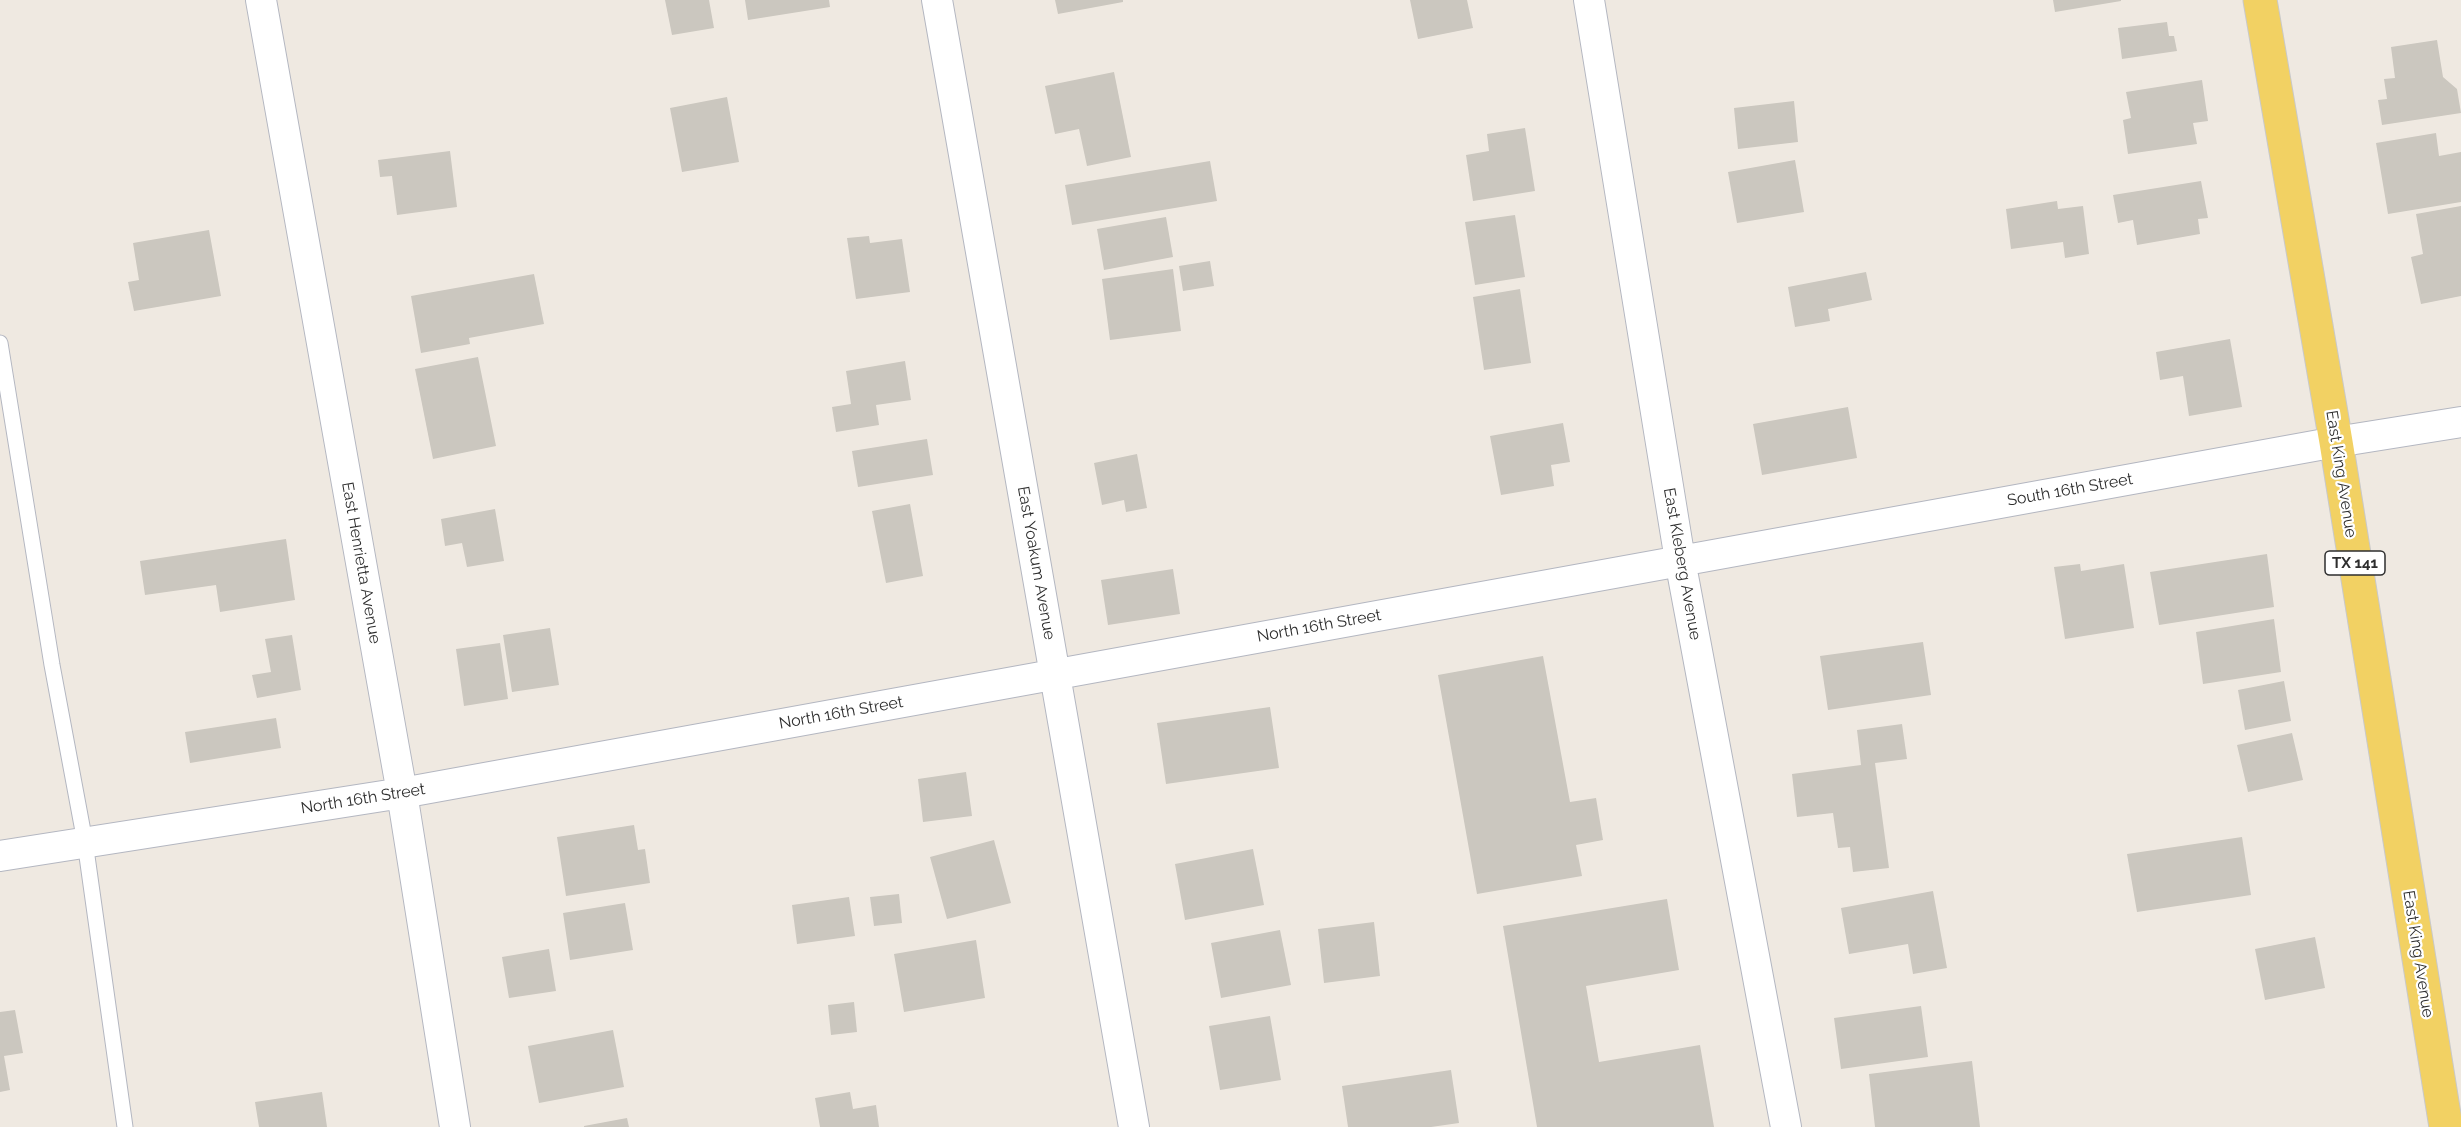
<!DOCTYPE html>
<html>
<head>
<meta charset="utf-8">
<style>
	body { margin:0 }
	canvas { display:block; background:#efe9e1 }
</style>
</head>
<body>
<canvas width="2461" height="1127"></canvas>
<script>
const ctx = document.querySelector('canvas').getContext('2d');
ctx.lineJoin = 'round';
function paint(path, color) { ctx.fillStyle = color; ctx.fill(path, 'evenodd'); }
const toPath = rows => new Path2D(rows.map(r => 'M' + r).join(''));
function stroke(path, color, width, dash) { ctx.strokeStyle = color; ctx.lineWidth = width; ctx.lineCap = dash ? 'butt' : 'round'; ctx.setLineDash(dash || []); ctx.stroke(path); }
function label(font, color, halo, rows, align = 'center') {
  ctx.font = font + ' Raleway,sans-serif'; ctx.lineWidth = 4.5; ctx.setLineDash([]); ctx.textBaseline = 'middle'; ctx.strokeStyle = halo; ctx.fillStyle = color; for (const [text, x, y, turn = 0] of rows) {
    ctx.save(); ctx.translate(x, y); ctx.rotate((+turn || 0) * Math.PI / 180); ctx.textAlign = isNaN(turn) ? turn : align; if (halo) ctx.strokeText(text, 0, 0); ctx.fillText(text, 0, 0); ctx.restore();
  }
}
paint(toPath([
	[665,0,709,0,714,28,672,35],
	[745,0,829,0,830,7,748,20],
	[1055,0,1123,0,1123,2,1058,14],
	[1410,0,1467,0,1473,28,1418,39],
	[2053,0,2121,0,2121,1,2055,12],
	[2167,22,2169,36,2174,36,2177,51,2122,59,2118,28],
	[2437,40,2443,77,2457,89,2461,113,2382,125,2378,100,2387,99,2384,79,2395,78,2391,47],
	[1114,72,1131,157,1087,166,1079,129,1055,134,1045,86],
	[2202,80,2208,121,2193,123,2197,144,2128,154,2123,120,2131,118,2126,92],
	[727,97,739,162,682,172,670,108],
	[1794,101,1798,142,1738,149,1734,108],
	[1525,128,1535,191,1473,201,1466,155,1489,151,1487,134],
	[2436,133,2439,156,2461,152,2461,202,2388,214,2376,143],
	[450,151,457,207,397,215,392,176,380,177,378,160],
	[1795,160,1804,212,1737,223,1728,172],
	[1210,161,1217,201,1072,225,1065,185],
	[2201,181,2208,218,2198,219,2200,234,2137,245,2133,220,2118,223,2113,195],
	[2057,201,2058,209,2083,206,2089,254,2065,258,2063,242,2011,249,2006,209],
	[2461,206,2461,296,2421,304,2411,257,2423,254,2416,214],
	[1515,215,1525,277,1475,285,1465,222],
	[1166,217,1173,257,1104,270,1097,229],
	[209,230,221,296,134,311,128,282,139,280,133,243],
	[869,236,870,243,902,239,910,292,856,299,847,238],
	[1210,261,1214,286,1183,291,1179,266],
	[1173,269,1181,331,1110,340,1102,279],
	[1866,272,1872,300,1828,309,1830,321,1795,327,1788,287],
	[534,274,544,324,469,338,470,344,421,353,411,296],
	[1520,289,1531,363,1484,370,1473,297],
	[2230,339,2242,407,2189,416,2183,376,2160,380,2156,352],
	[478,357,496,446,433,459,415,369],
	[905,361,911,400,876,405,879,425,836,432,832,407,851,404,846,371],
	[1848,407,1857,458,1762,475,1753,424],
	[1563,423,1570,462,1551,465,1554,486,1501,495,1490,436],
	[927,439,933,475,858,487,852,451],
	[1137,454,1147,508,1126,512,1124,500,1102,505,1094,463],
	[910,504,923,576,886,583,872,511],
	[495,509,504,561,467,567,462,543,445,546,441,519],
	[286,539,295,600,220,612,216,585,145,595,140,561],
	[2267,554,2274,607,2159,625,2150,572],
	[2080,564,2081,571,2124,564,2134,628,2065,639,2054,567],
	[1173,569,1180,614,1108,625,1101,580],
	[2274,619,2281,672,2203,684,2196,632],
	[550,628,559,685,512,692,503,635],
	[292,635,301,690,257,698,252,675,271,672,265,639],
	[1923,642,1931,695,1828,710,1820,656],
	[500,643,508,699,464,706,456,649],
	[1543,656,1570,802,1596,798,1603,840,1576,845,1582,876,1477,894,1438,675],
	[2284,681,2291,721,2245,730,2238,690],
	[1270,707,1279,768,1166,784,1157,723],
	[276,718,281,748,190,763,185,732],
	[1902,724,1907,759,1875,763,1889,868,1853,872,1850,847,1838,848,1833,813,1797,817,1792,774,1861,765,1857,730],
	[2292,733,2303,780,2248,792,2237,745],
	[966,772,972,816,923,822,918,779],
	[634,825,638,850,645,849,650,883,566,896,557,837],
	[2242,837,2251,895,2137,912,2127,854],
	[994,840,1011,903,947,919,930,857],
	[1253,849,1264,905,1185,920,1175,864],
	[1933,891,1947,968,1913,974,1908,944,1849,954,1841,908],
	[899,894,902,923,874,926,870,897],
	[849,897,855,936,797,944,792,905],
	[1667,899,1679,970,1586,986,1599,1062,1700,1045,1714,1127,1537,1127,1503,926],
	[625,903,633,950,570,960,563,913],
	[1374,922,1380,976,1324,983,1318,929],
	[1280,930,1291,985,1221,998,1211,943],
	[2315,937,2325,988,2265,1000,2255,949],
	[976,940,985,998,904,1012,894,954],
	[549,949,556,991,509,998,502,957],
	[854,1002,857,1032,831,1035,828,1005],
	[1921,1006,1928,1057,1841,1069,1834,1018],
	[15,1010,23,1053,4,1056,10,1090,0,1092,0,1012],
	[1270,1016,1281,1080,1220,1090,1209,1026],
	[613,1030,624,1087,539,1103,528,1046],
	[1972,1061,1980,1127,1875,1127,1869,1074],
	[1451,1070,1459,1123,1431,1127,1348,1127,1342,1086],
	[322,1092,327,1127,259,1127,255,1102],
	[850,1092,853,1109,876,1105,879,1127,820,1127,815,1098],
	[627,1118,629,1127,584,1127,584,1126]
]), '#cbc7bf');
const service = toPath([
	[0,343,52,665,85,842,125,1127]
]);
const minor = toPath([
	[261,0,402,793,455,1127],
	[937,0,1134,1127],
	[1589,0,1680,560,1786,1127],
	[0,856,402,793,2336,442,2461,422]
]);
const primary = toPath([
	[2260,0,2336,442,2446,1127]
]);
stroke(service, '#b4b7c1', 17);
stroke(minor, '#b4b7c1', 32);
stroke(primary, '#c9c9c9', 35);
stroke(service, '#fff', 15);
stroke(minor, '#fff', 30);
stroke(primary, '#f2d163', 33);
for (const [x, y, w] of [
	[2355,563,60]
]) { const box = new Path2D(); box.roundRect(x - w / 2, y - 12, w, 24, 4.5); ctx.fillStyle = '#fff'; ctx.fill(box); stroke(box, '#2e2e2e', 1.5); }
label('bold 15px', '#2e2e2e', null, [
	["TX 141",2355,563]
]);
label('16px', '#2e2e2e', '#fff', [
	["East King Avenue",2341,474,81],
	["South 16th Street",2070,490,-10],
	["East Henrietta Avenue",361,563,80],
	["East Yoakum Avenue",1036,563,80],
	["East Kleberg Avenue",1682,564,80],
	["North 16th Street",1319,626,-10],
	["North 16th Street",841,713,-10],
	["North 16th Street",363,799,-9],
	["East King Avenue",2418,954,81]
]);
</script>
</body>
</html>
